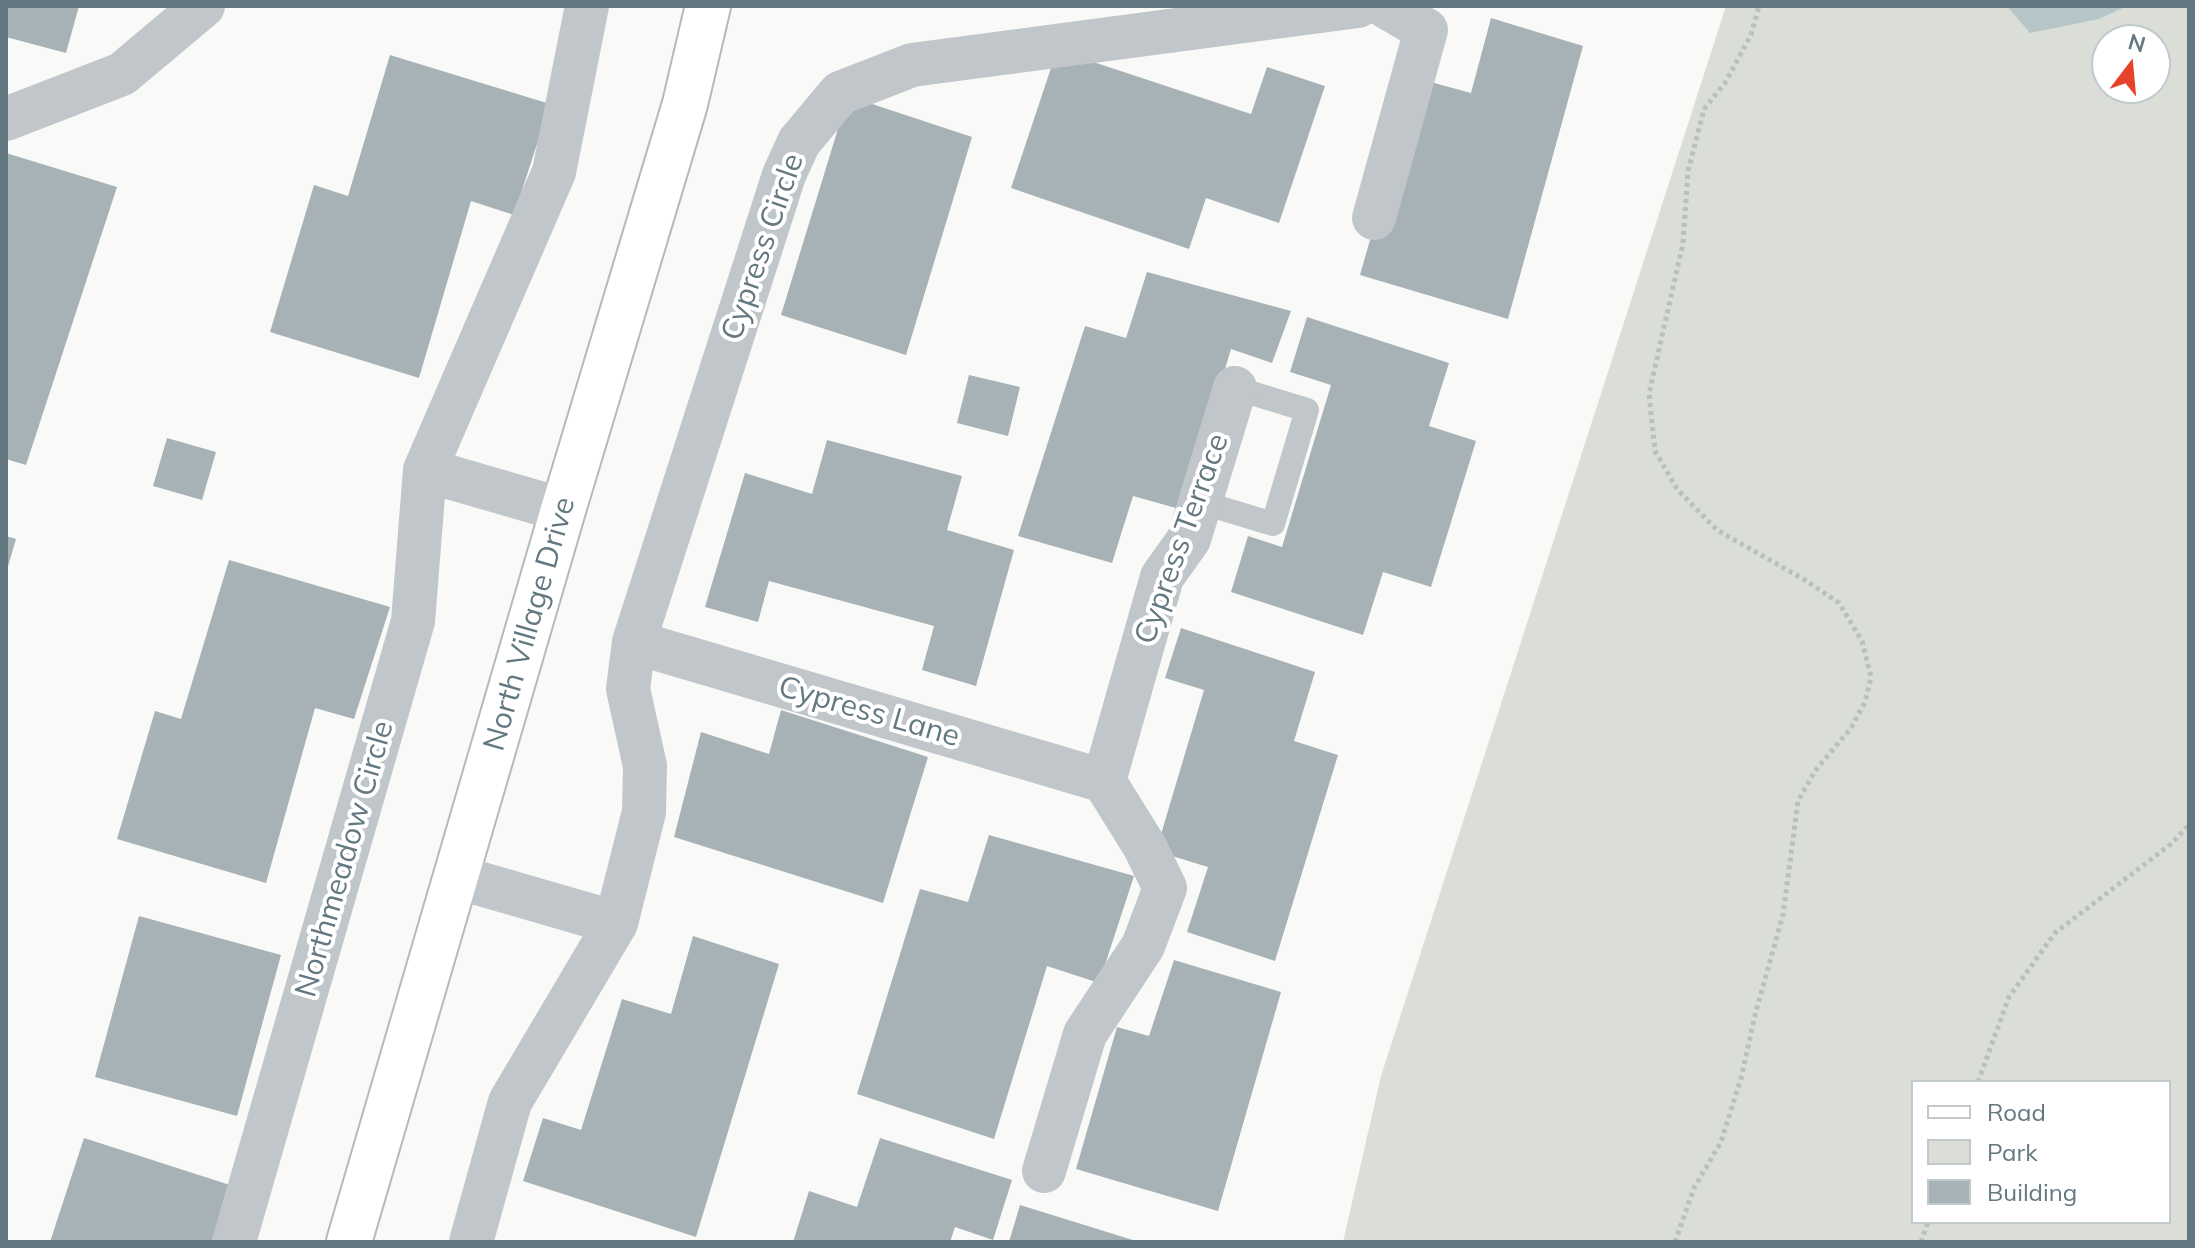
<!DOCTYPE html>
<html>
<head>
<meta charset="utf-8">
<style>
	body { margin:0 }
	#map { position:relative; width:2195px; height:1248px; overflow:hidden; background:#f9f9f7; font-family:Mulish,sans-serif }
	canvas { display:block }
	.frame { position:absolute; inset:0; border:8px solid #647882; pointer-events:none }
	.legend { position:absolute; left:1911px; top:1080px; width:260px; height:144px; box-sizing:border-box; background:#fff; border:2px solid #c1c9cd; margin:0; padding:10px 14px; list-style:none; font-size:24px; color:#647882 }
	.legend li { display:flex; align-items:center; gap:16px; height:40px }
	.legend b { width:40px; border:2px solid #c1c9cd }
	.north { position:absolute; left:2091px; top:24px; width:80px; height:80px; box-sizing:border-box; background:#fff; border:2px solid #c1c9cd; border-radius:50%; rotate:16deg; font-size:22px; font-weight:700; line-height:32px; text-align:center; color:#647882 }
	.north::after { content:''; display:block; margin:auto; width:28px; height:36px; background:#e6442a; clip-path:polygon(50% 0,100% 100%,50% 72%,0 100%) }
</style>
</head>
<body>
<div id="map">
<canvas width="2195" height="1248"></canvas>
<div class="frame"></div>
<ul class="legend">
<li><b style="height:10px;background:#fff"></b>Road</li>
<li><b style="height:22px;background:#daded6"></b>Park</li>
<li><b style="height:22px;background:#a7b2b6"></b>Building</li>
</ul>
<div class="north">N</div>
</div>
<script>
const ctx = document.querySelector('canvas').getContext('2d');
ctx.lineJoin = 'round';
function paint(path, color) { ctx.fillStyle = color; ctx.fill(path, 'evenodd'); }
const toPath = rows => new Path2D(rows.map(r => 'M' + r).join(''));
function stroke(path, color, width, dash) { ctx.strokeStyle = color; ctx.lineWidth = width; ctx.lineCap = dash ? 'butt' : 'round'; ctx.setLineDash(dash || []); ctx.stroke(path); }
function label(font, color, halo, rows, align = 'center') {
  ctx.font = font + ' Mulish,sans-serif'; ctx.lineWidth = 8; ctx.setLineDash([]); ctx.textBaseline = 'middle'; ctx.strokeStyle = halo; ctx.fillStyle = color; for (const [text, x, y, turn = 0] of rows) {
    ctx.save(); ctx.translate(x, y); ctx.rotate((+turn || 0) * Math.PI / 180); ctx.textAlign = isNaN(turn) ? turn : align; if (halo) ctx.strokeText(text, 0, 0); ctx.fillText(text, 0, 0); ctx.restore();
  }
}
paint(toPath([
	[1726,6,2189,6,2189,1242,1343,1242,1381,1076],
	[2107,40,2155,40,2155,88,2107,88],
	[1913,1082,2169,1082,2169,1222,1913,1222]
]), '#daded6');
paint(toPath([
	[2007,6,2127,6,2099,19,2030,33]
]), '#b6c6c8');
paint(toPath([
	[6,6,79,6,66,53,6,37],
	[1491,18,1583,46,1508,319,1360,275,1416,78,1471,93],
	[1057,50,1251,114,1267,67,1325,86,1279,223,1206,198,1189,249,1011,188],
	[390,55,550,104,514,215,471,201,419,378,270,332,314,185,348,196],
	[848,96,972,137,906,355,781,315],
	[6,153,117,187,26,465,6,459],
	[1147,272,1291,311,1272,363,1231,349,1183,510,1133,496,1112,563,1018,536,1085,326,1126,338],
	[1307,317,1449,363,1429,426,1476,441,1431,587,1383,572,1363,635,1231,592,1248,536,1282,547,1331,385,1290,372],
	[969,375,1020,387,1008,436,957,423],
	[167,438,216,452,202,500,153,486],
	[827,440,962,476,947,530,1014,550,976,686,922,670,934,626,769,581,758,622,705,607,745,473,812,494],
	[6,536,16,539,7,570,6,570],
	[229,560,390,607,354,719,315,708,266,883,117,839,155,711,181,719],
	[1181,628,1315,672,1294,741,1338,755,1275,961,1187,932,1208,867,1156,851,1204,690,1165,678],
	[781,710,928,757,883,903,674,837,701,732,769,754],
	[989,835,1134,876,1099,983,1047,966,994,1139,857,1094,920,889,968,902],
	[139,916,281,955,237,1116,95,1077],
	[693,936,779,964,696,1237,523,1181,543,1118,581,1130,622,999,671,1014],
	[1174,960,1281,992,1218,1211,1076,1169,1117,1027,1149,1036],
	[84,1138,233,1186,215,1242,50,1242],
	[880,1138,1012,1180,993,1240,955,1227,950,1242,793,1242,809,1191,857,1207],
	[1020,1205,1136,1241,1135,1242,1009,1242]
]), '#a7b2b6');
const secondary = toPath([
	[349,1242,563,510,685,104,708,6]
]);
stroke(secondary, '#b2babe', 48);
stroke(toPath([
	[1978,1082,2009,997,2055,933,2171,844,2189,825],
	[1675,1242,1694,1188,1721,1142,1741,1078,1756,1011,1783,915,1798,801,1815,771,1851,728,1865,702,1871,677,1862,641,1839,603,1805,580,1717,530,1677,489,1655,451,1649,394,1683,243,1688,171,1704,109,1725,83,1751,35,1759,6],
	[1921,1242,1928,1222]
]), '#babfc1', 5, [4, 4]);
stroke(toPath([
	[1200,502,1273,524,1307,410,1235,388]
]), '#c0c6c9', 24);
stroke(toPath([
	[6,119,122,74,203,6],
	[1374,218,1426,30,1385,6],
	[425,470,563,510],
	[634,642,1104,781],
	[457,877,616,923],
	[1044,1171,1085,1034,1143,946,1165,888,1145,847,1104,781,1162,577,1189,539,1235,388],
	[234,1242,413,621,425,470,554,172,587,6],
	[471,1242,510,1102,616,923,644,812,645,766,628,689,634,642,784,175,799,142,840,93,912,65,1358,6]
]), '#c0c6c9', 44);
stroke(secondary, '#fff', 44);
label('30px', '#647882', '#fff', [
	["Cypress Circle",763,247,-71],
	["Cypress Terrace",1182,539,-70],
	["North Village Drive",530,624,-74],
	["Cypress Lane",869,712,16],
	["Northmeadow Circle",345,859,-74]
]);
</script>
</body>
</html>
